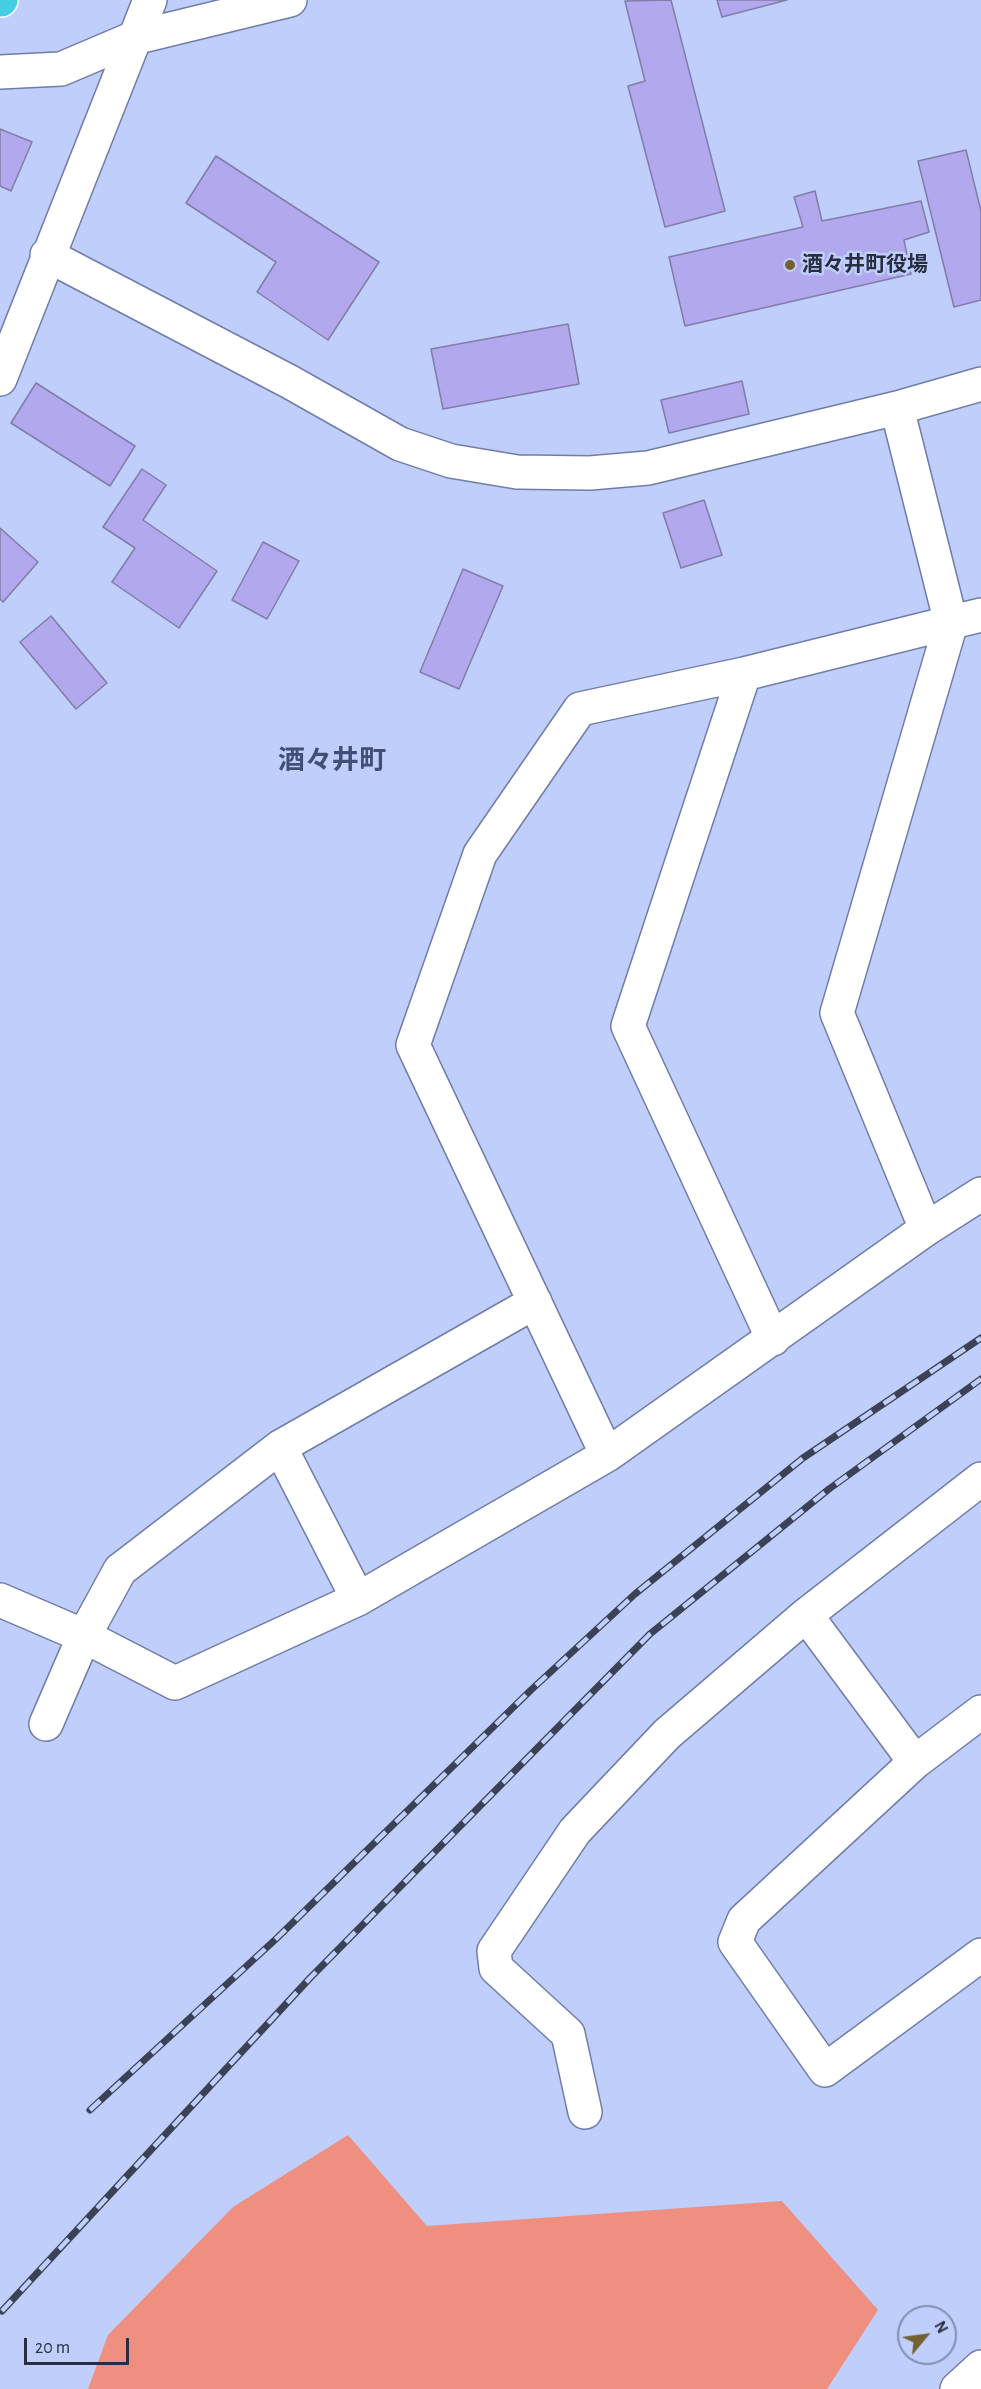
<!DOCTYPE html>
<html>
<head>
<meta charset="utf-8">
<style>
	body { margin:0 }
	#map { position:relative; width:981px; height:2389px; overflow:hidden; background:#bfcefb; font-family:"Alegreya Sans",sans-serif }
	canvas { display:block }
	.north { position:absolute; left:897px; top:2305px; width:60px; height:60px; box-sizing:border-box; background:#bfcefb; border:2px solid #838eb0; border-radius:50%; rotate:61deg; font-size:16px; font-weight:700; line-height:24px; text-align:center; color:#282e3f }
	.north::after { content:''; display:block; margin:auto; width:21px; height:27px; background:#736130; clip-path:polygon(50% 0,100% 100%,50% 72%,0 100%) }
	.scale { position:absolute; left:24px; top:2338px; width:105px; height:27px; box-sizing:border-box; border:3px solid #282e3f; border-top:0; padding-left:8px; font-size:18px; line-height:21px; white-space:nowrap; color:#282e3f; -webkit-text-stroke:4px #bfcefb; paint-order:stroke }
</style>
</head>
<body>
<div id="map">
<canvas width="981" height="2389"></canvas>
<div class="north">N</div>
<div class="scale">20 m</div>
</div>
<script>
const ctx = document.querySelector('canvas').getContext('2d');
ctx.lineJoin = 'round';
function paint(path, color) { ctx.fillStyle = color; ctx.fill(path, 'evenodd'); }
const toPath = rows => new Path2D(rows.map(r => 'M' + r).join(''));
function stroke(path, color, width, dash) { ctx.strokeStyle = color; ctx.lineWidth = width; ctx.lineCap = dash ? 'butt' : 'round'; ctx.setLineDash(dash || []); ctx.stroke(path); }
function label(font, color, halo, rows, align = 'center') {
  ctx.font = font + ' "Alegreya Sans","Noto Sans JP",sans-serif'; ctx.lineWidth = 5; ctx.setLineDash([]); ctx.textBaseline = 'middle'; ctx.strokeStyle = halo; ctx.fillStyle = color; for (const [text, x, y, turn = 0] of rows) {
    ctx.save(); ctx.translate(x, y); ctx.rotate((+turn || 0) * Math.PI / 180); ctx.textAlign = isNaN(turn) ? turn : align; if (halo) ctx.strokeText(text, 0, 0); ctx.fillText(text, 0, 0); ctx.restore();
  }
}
paint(toPath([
	[348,2135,427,2226,782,2201,878,2310,827,2389,88,2389,108,2335,233,2207]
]), '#ef8f7f');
const building = toPath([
	[671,0,725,211,665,227,628,86,645,81,625,1,671,0],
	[717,0,787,0,722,17,717,0],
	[0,129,32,142,11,191,0,186,0,129],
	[966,150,981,211,981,300,954,307,918,161,966,150],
	[216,156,379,262,328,340,257,292,276,262,186,203,216,156],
	[815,191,822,221,921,201,929,232,904,240,911,274,685,326,669,257,803,227,794,197,815,191],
	[568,324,579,384,443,409,431,349,568,324],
	[742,381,749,414,669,433,661,400,742,381],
	[36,383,135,446,110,486,11,423,36,383],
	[142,469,166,485,143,520,217,571,179,628,112,582,135,548,103,527,142,469],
	[704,500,722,555,681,568,663,513,704,500],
	[0,528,38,562,3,602,0,599,0,528],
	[263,542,299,561,267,619,232,600,263,542],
	[463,569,503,586,459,689,420,672,463,569],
	[51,616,107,683,76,709,20,642,51,616]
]);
paint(building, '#b1a8ed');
stroke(building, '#827da7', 1.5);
const minor = toPath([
	[0,72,61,69,134,38,290,0],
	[47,255,290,382,400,444,451,461,517,472,590,473,648,468,897,408,981,384],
	[0,379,150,0],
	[897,408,951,623,837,1013,926,1229],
	[744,674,628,1026,773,1339],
	[280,1447,358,1599],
	[607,1455,413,1045,480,854,580,709,744,674,981,615],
	[0,1600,84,1636,175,1683,358,1599,607,1455,926,1229,981,1194],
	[806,1615,915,1762],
	[981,1712,915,1762,744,1920,735,1942,825,2070,981,1955],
	[46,1724,84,1636,120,1570,280,1447,535,1302],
	[585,2112,568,2034,496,1968,494,1951,575,1831,667,1734,806,1615,981,1479],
	[957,2389,981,2367]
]);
const highway = toPath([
	[0,0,1,0]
]);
stroke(minor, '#707da6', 36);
stroke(highway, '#fff', 36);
stroke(minor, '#fff', 33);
stroke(highway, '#45cde3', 33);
const rail = toPath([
	[90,2110,277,1938,531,1690,635,1594,803,1458,981,1338],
	[2,2311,310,1978,650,1634,829,1489,981,1379]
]);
stroke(rail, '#3b4256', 7);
stroke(rail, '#bfcefb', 4.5, [14]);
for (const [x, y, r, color] of [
	[790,265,6,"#736130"]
]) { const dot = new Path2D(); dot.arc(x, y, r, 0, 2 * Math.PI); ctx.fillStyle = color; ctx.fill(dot); stroke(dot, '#bfcefb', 2); }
label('bold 21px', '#282e3f', '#bfcefb', [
	["酒々井町役場",802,265]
], 'left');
label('bold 27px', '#424e73', '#bfcefb', [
	["酒々井町",332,761]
]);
</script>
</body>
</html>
